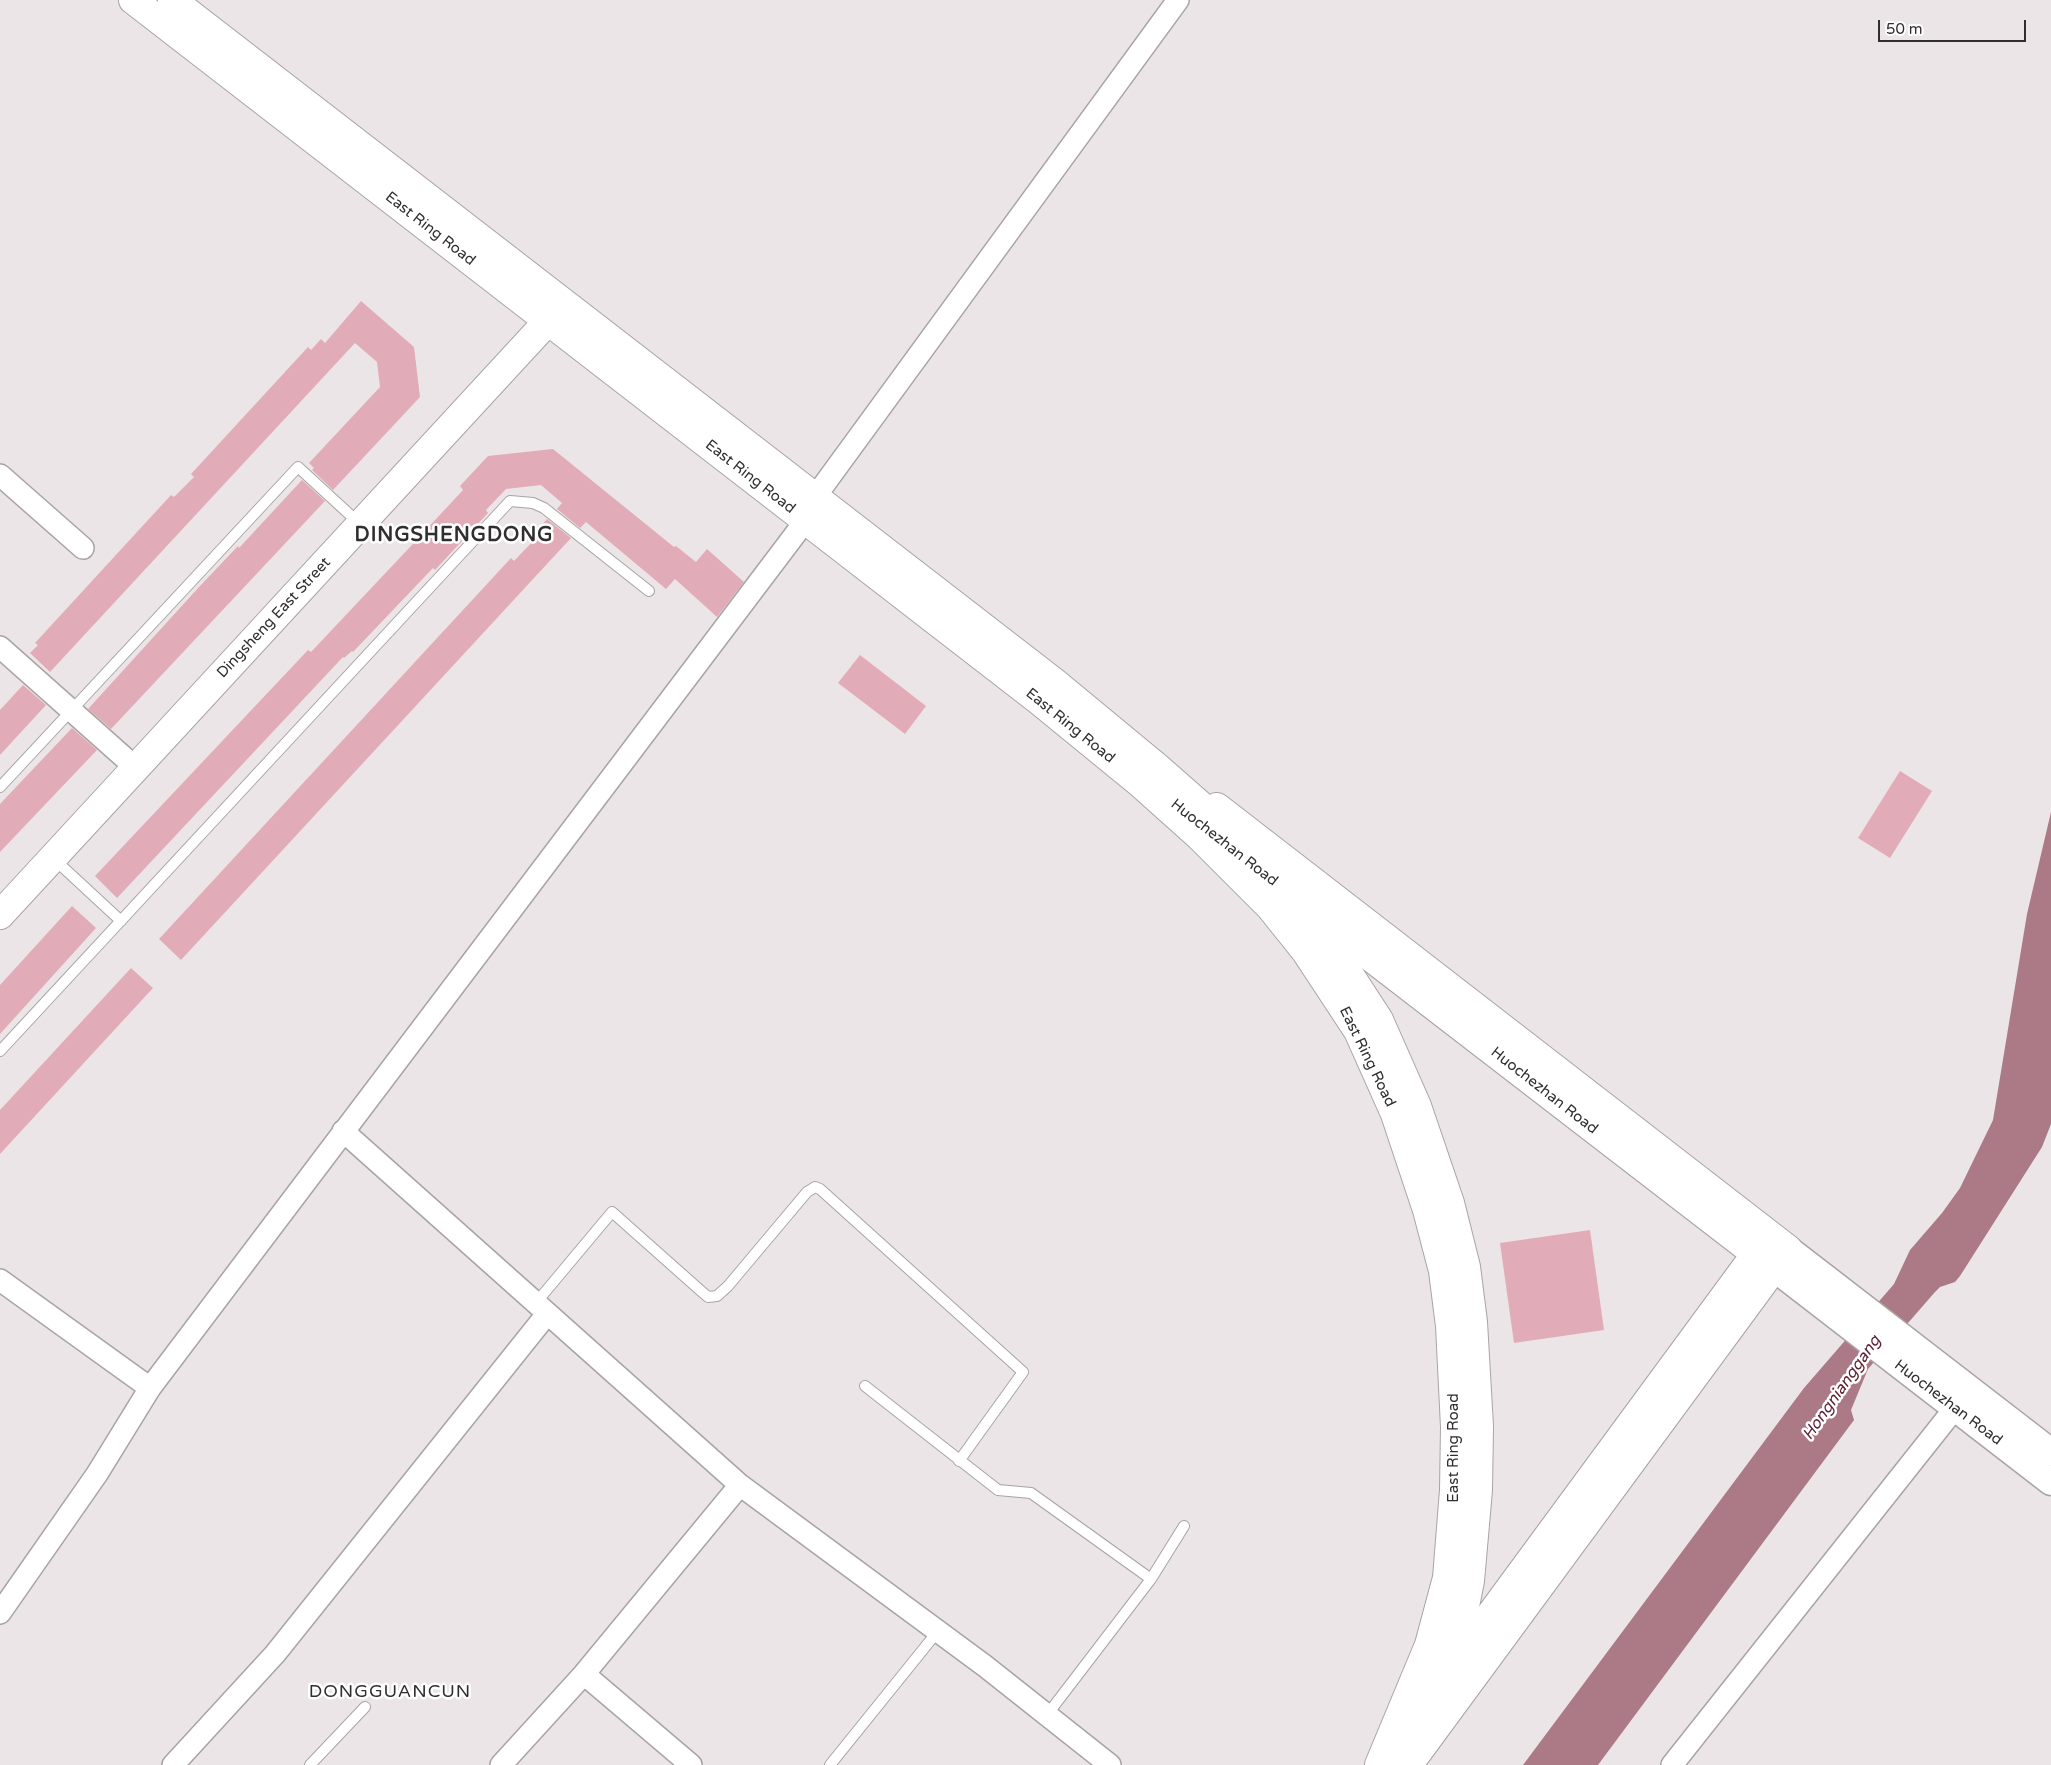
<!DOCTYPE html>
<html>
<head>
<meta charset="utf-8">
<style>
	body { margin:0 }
	#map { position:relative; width:2051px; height:1765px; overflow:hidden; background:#ece5e7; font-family:"Varela Round",sans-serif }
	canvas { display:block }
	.scale { position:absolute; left:1878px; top:20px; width:148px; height:22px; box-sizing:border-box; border:2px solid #302e2e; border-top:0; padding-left:6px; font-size:15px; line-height:18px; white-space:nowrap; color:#302e2e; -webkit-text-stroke:4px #fff; paint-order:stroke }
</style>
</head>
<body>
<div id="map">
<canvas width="2051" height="1765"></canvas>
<div class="scale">50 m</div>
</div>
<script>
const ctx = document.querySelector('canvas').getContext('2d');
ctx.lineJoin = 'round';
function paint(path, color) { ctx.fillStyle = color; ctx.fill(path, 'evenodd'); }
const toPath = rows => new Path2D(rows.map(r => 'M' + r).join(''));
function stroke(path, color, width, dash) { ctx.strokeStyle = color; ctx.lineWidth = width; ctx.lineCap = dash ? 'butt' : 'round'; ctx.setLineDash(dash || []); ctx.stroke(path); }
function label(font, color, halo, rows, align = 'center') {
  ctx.font = font + ' "Varela Round",sans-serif'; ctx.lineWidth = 5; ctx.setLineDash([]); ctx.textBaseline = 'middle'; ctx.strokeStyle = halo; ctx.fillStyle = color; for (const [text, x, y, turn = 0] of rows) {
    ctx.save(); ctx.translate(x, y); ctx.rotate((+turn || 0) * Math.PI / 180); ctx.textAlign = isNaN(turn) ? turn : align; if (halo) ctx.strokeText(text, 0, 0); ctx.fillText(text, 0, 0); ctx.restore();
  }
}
paint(toPath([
	[2051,812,2051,1124,2042,1147,1960,1276,1955,1282,1940,1287,1935,1292,1868,1369,1851,1410,1854,1420,1598,1765,1523,1765,1804,1388,1894,1284,1910,1250,1942,1213,1960,1188,1993,1120,2027,914]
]), '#ab7a86');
paint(toPath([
	[361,301,414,347,420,397,333,490,312,470,314,468,309,463,380,387,377,362,355,343,50,672,30,653,38,645,35,643,171,495,174,497,194,477,191,474,308,347,311,350,321,339,325,343],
	[553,449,674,547,676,546,696,562,707,549,744,582,717,617,675,579,666,589,586,522,580,528,557,509,562,503,541,485,506,489,486,510,488,513,435,570,433,568,353,652,352,651,344,658,343,657,117,898,95,876,308,650,311,652,410,547,463,490,460,486,488,456],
	[302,480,325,501,111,729,88,709,199,587,238,546,239,548],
	[547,519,571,538,181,960,159,939,511,558,514,561,535,539,532,536],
	[860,655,926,706,905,734,838,683],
	[23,685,46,705,0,755,0,710],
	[72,728,97,750,0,852,0,804],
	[1900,771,1932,791,1890,858,1858,838],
	[72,906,96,928,0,1034,0,985],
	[131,968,153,988,0,1154,0,1110],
	[1590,1230,1604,1330,1514,1343,1500,1243]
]), '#e1acb8');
const service = toPath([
	[0,787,298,467,360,524],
	[54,859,121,921],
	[0,1051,510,501,533,503,544,508,649,591],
	[535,1304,612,1212,701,1291,708,1297,717,1296,728,1286,807,1192,815,1187,820,1189,1023,1372,959,1461],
	[865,1386,998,1490,1031,1493,1151,1579],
	[1047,1715,1151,1579,1184,1526],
	[310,1765,365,1707],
	[830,1765,938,1631]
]);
const minor = toPath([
	[0,475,83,548],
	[815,497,1178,0],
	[0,647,136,768],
	[343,1131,740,1485,985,1666,1110,1765],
	[0,1280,150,1388],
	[0,1613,97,1474,150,1388,806,520],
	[584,1674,691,1765],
	[173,1765,275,1654,547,1314],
	[501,1765,584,1674,740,1485],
	[1672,1765,1955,1408]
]);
const tertiary = toPath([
	[1788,1249,2051,1452],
	[1774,1268,2051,1482]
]);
const secondary = toPath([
	[1217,807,1788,1249,1415,1756],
	[1308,909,1774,1268],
	[0,915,548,321],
	[1446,1675,1766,1240]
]);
const primary = toPath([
	[133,0,1038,700,1142,785,1199,836,1270,907,1306,952,1358,1031,1395,1114,1427,1210,1443,1271,1450,1326,1455,1427,1454,1490,1447,1578,1429,1645,1379,1765],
	[172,0,1053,681,1157,767,1215,818,1287,891,1325,937,1379,1020,1417,1106,1450,1203,1466,1267,1473,1322,1479,1426,1478,1490,1470,1581,1465,1606,1451,1653,1434,1699,1404,1765]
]);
stroke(service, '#a9a3a4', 12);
stroke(minor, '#a9a3a4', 24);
stroke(tertiary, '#a9a3a4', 29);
stroke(secondary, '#a9a3a4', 30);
stroke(primary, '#a9a3a4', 30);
stroke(service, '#fff', 10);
stroke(minor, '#fff', 21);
stroke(tertiary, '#fff', 26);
stroke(secondary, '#fff', 28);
stroke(primary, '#fff', 28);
label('15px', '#302e2e', '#fff', [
	["East Ring Road",430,229,38],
	["East Ring Road",750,477,38],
	["Dingsheng East Street",274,618,-47],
	["East Ring Road",1070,726,39],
	["Huochezhan Road",1224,843,38],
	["East Ring Road",1367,1057,64],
	["Huochezhan Road",1544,1091,38],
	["Huochezhan Road",1948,1403,37],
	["East Ring Road",1454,1448,-90]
]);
label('italic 16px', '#5f2034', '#fff', [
	["Hongnianggang",1842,1388,-55]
]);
ctx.letterSpacing = '1px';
label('18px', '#302e2e', '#fff', [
	["DONGGUANCUN",390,1692]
]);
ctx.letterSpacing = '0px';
ctx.letterSpacing = '1px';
label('bold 20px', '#302e2e', '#fff', [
	["DINGSHENGDONG",454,536]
]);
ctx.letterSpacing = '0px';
</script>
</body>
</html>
